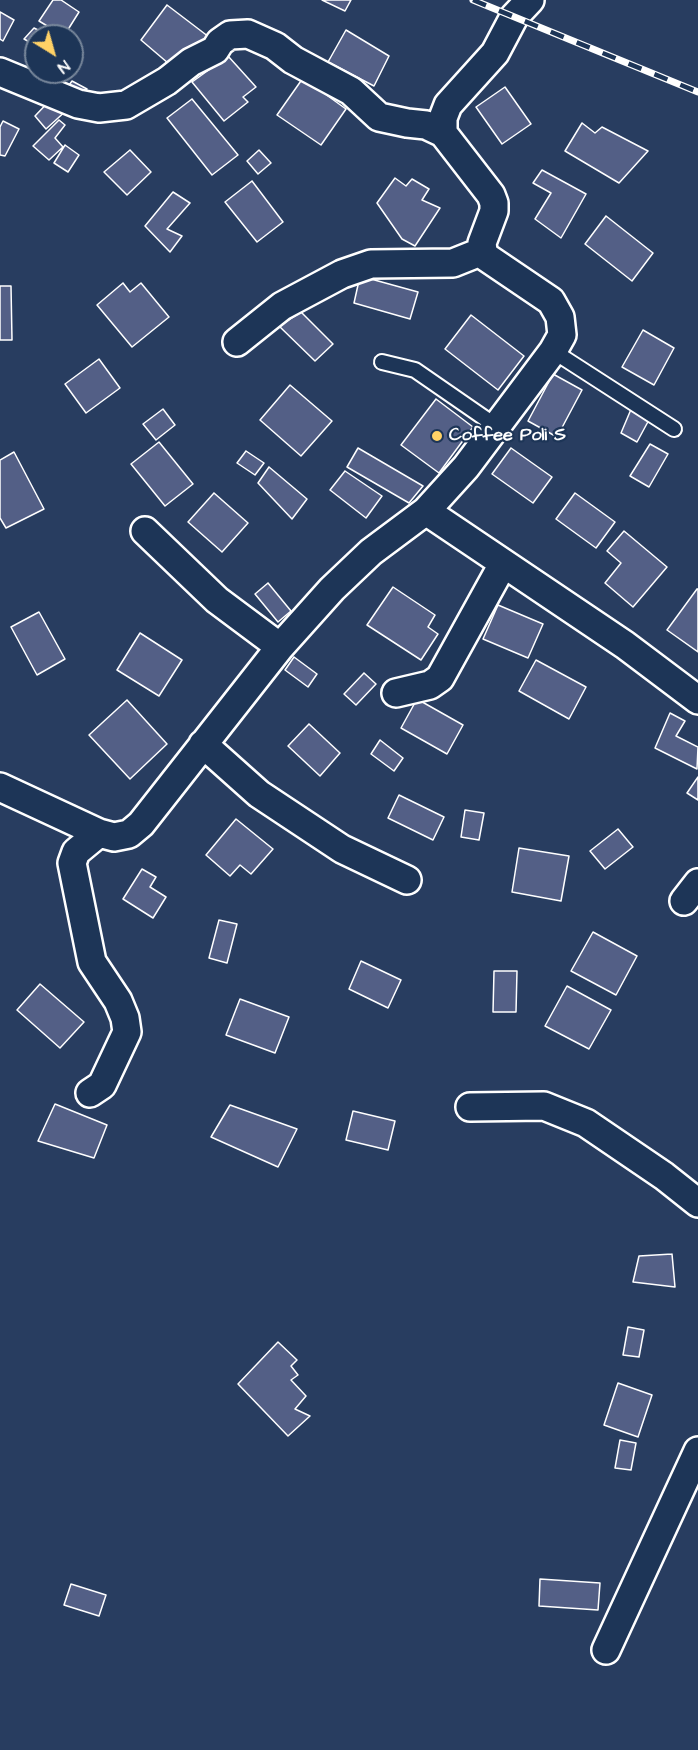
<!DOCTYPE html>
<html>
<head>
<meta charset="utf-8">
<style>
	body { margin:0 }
	#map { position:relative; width:698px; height:1750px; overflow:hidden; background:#283d60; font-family:"Architects Daughter",sans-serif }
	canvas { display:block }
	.north { position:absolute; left:24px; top:24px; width:60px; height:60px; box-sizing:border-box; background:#1d3557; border:2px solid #77869a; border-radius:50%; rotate:143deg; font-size:16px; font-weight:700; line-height:24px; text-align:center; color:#fff }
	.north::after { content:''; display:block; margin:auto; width:21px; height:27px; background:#ffd166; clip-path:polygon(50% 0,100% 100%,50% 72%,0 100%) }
</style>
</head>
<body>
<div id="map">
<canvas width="698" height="1750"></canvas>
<div class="north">N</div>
</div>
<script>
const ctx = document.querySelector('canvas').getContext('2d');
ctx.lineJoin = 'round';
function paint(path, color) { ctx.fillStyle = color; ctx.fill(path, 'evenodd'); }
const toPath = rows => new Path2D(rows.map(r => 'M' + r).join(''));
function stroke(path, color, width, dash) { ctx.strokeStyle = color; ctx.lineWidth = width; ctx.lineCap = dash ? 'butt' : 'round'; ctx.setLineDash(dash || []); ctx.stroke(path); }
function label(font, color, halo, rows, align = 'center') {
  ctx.font = font + ' "Architects Daughter",sans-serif'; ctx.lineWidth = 4.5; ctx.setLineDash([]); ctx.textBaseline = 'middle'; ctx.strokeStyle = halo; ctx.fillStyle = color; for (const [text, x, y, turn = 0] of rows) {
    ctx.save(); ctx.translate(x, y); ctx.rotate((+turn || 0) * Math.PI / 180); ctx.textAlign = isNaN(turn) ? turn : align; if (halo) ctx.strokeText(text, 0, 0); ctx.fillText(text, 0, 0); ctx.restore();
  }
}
const building = toPath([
	[53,0,61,0,79,12,64,36,39,21,53,0],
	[322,0,351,0,345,11,322,0],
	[167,5,209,37,175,69,141,40,167,5],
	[0,12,14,20,3,41,0,39,0,12],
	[34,28,42,32,40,36,36,36,35,45,24,39,34,28],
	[346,30,389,56,374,86,328,62,346,30],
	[228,56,256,87,243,97,248,102,224,121,192,82,228,56],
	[303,78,346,109,321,145,277,115,303,78],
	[72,81,87,89,78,99,65,91,72,81],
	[505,87,531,124,502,144,476,107,505,87],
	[54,96,68,109,46,129,35,116,54,96],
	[192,99,238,155,212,175,167,118,192,99],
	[59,120,65,125,55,138,63,147,49,160,33,146,59,120],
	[3,121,19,129,5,156,0,155,0,127,3,121],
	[582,123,595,133,602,127,648,151,619,183,565,151,582,123],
	[65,145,79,155,68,172,54,163,65,145],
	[130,150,151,172,127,195,104,172,130,150],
	[259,150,271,163,258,174,247,161,259,150],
	[542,170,586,194,561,238,535,219,551,193,533,183,542,170],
	[395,178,406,186,412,179,429,189,422,200,440,208,415,246,402,239,377,203,395,178],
	[252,181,283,222,257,242,225,202,252,181],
	[173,192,190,203,167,229,182,236,170,252,145,226,173,192],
	[606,216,653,253,632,281,585,244,606,216],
	[360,276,418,292,410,319,354,303,360,276],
	[123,283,130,292,141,283,169,317,132,347,97,305,123,283],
	[0,286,11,286,12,340,0,340,0,286],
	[301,312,333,344,315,361,279,326,301,312],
	[471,315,524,356,498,390,445,349,471,315],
	[643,330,674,348,654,385,622,367,643,330],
	[99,359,120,388,86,413,65,384,99,359],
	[553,374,582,390,557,437,528,421,553,374],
	[290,385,332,421,301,456,260,420,290,385],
	[436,399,473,427,439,473,401,445,436,399],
	[632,407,650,418,637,442,621,433,632,407],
	[163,409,175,425,156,440,143,424,163,409],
	[159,442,193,484,165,506,131,464,159,442],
	[650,444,668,454,649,487,630,476,650,444],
	[358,448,423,486,409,503,347,467,358,448],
	[511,448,552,477,533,503,492,474,511,448],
	[246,451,264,463,255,475,237,463,246,451],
	[14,452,44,509,6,528,0,518,0,460,14,452],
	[269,467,307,499,292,519,258,483,269,467],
	[345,471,382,496,366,518,330,490,345,471],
	[214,493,248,523,222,552,188,522,214,493],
	[575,493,615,522,596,548,556,519,575,493],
	[624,531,667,567,633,607,605,583,621,563,607,551,624,531],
	[268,583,291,611,278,622,255,594,268,583],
	[393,587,435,615,428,627,438,634,421,660,367,625,393,587],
	[697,589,698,589,698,652,667,630,697,589],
	[498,605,543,624,528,658,483,639,498,605],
	[39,612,65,659,37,675,11,627,39,612],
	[140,633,182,660,159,696,117,670,140,633],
	[294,657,317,674,308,687,285,670,294,657],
	[536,660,586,687,569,719,519,691,536,660],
	[364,673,376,684,356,705,344,694,364,673],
	[417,699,463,725,447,754,401,728,417,699],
	[127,700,167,744,130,779,89,735,127,700],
	[670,713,685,721,676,736,698,747,697,769,655,748,670,713],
	[309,724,340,753,320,776,288,746,309,724],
	[380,740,403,758,394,771,371,754,380,740],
	[698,777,698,800,687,793,698,777],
	[399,795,444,817,433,840,388,818,399,795],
	[465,810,484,813,479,840,461,837,465,810],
	[236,819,273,849,251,874,240,865,230,876,206,855,236,819],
	[618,829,633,847,605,869,590,851,618,829],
	[519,848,569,856,561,901,512,892,519,848],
	[142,869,156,877,150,887,166,897,153,918,123,899,142,869],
	[219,920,237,924,227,963,209,958,219,920],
	[593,932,637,956,616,995,571,971,593,932],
	[361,961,401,980,388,1008,349,989,361,961],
	[494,971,517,971,516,1012,493,1012,494,971],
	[40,984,84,1022,60,1048,17,1010,40,984],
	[567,986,611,1010,589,1049,545,1026,567,986],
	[240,999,289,1017,275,1053,226,1035,240,999],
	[55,1104,107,1125,94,1158,38,1141,55,1104],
	[230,1105,297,1129,278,1167,211,1137,230,1105],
	[353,1111,395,1121,388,1150,346,1140,353,1111],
	[672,1254,675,1287,633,1282,639,1256,672,1254],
	[628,1327,644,1330,639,1357,623,1355,628,1327],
	[278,1342,297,1360,291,1366,298,1375,291,1380,306,1396,295,1409,310,1416,288,1436,238,1384,278,1342],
	[618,1383,652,1395,638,1437,604,1425,618,1383],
	[620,1440,636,1443,631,1470,615,1468,620,1440],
	[540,1579,600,1583,598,1610,539,1606,540,1579],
	[71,1584,106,1595,99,1616,64,1605,71,1584]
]);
paint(building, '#535f86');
stroke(building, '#fff', 1.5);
const service = toPath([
	[553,351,674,429],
	[382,362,415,370,496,426]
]);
const minor = toPath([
	[0,72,78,104,99,108,126,105,167,81,191,62,215,50,220,42,230,35,248,34,275,46,293,60,351,91,379,117,407,123,426,125,443,133],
	[237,342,282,306,342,274,371,264,453,263,483,251],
	[426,511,625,645,698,700],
	[145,531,217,600,280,647],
	[396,693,430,685,440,678,503,564],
	[203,744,259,794,342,849,407,880],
	[0,787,99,833,114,837,129,834,141,824,280,647,332,589,371,552,426,511,466,467,553,351,562,335,560,317,551,301,486,257,483,251,482,243,494,211,494,203,491,195,443,133,443,118,448,105,495,53,514,17,530,0],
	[684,901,698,883],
	[90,1093,102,1085,127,1032,125,1018,118,1001,92,962,72,863,76,852,99,833],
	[470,1107,544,1106,586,1123,664,1176,698,1203],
	[606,1650,698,1451]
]);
stroke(service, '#fff', 18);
stroke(minor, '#fff', 32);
stroke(service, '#1d3557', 14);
stroke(minor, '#1d3557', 27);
const rail = toPath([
	[473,0,698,92]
]);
stroke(rail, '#fff', 7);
stroke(rail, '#1d3557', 4.5, [14]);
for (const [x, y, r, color] of [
	[437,436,6,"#ffd166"]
]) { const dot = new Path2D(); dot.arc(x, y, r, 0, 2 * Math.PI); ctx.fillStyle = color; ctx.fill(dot); stroke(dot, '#1d3557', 2); }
label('bold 18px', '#fff', '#1d3557', [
	["Coffee Poli S",449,436]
], 'left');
</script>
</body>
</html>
